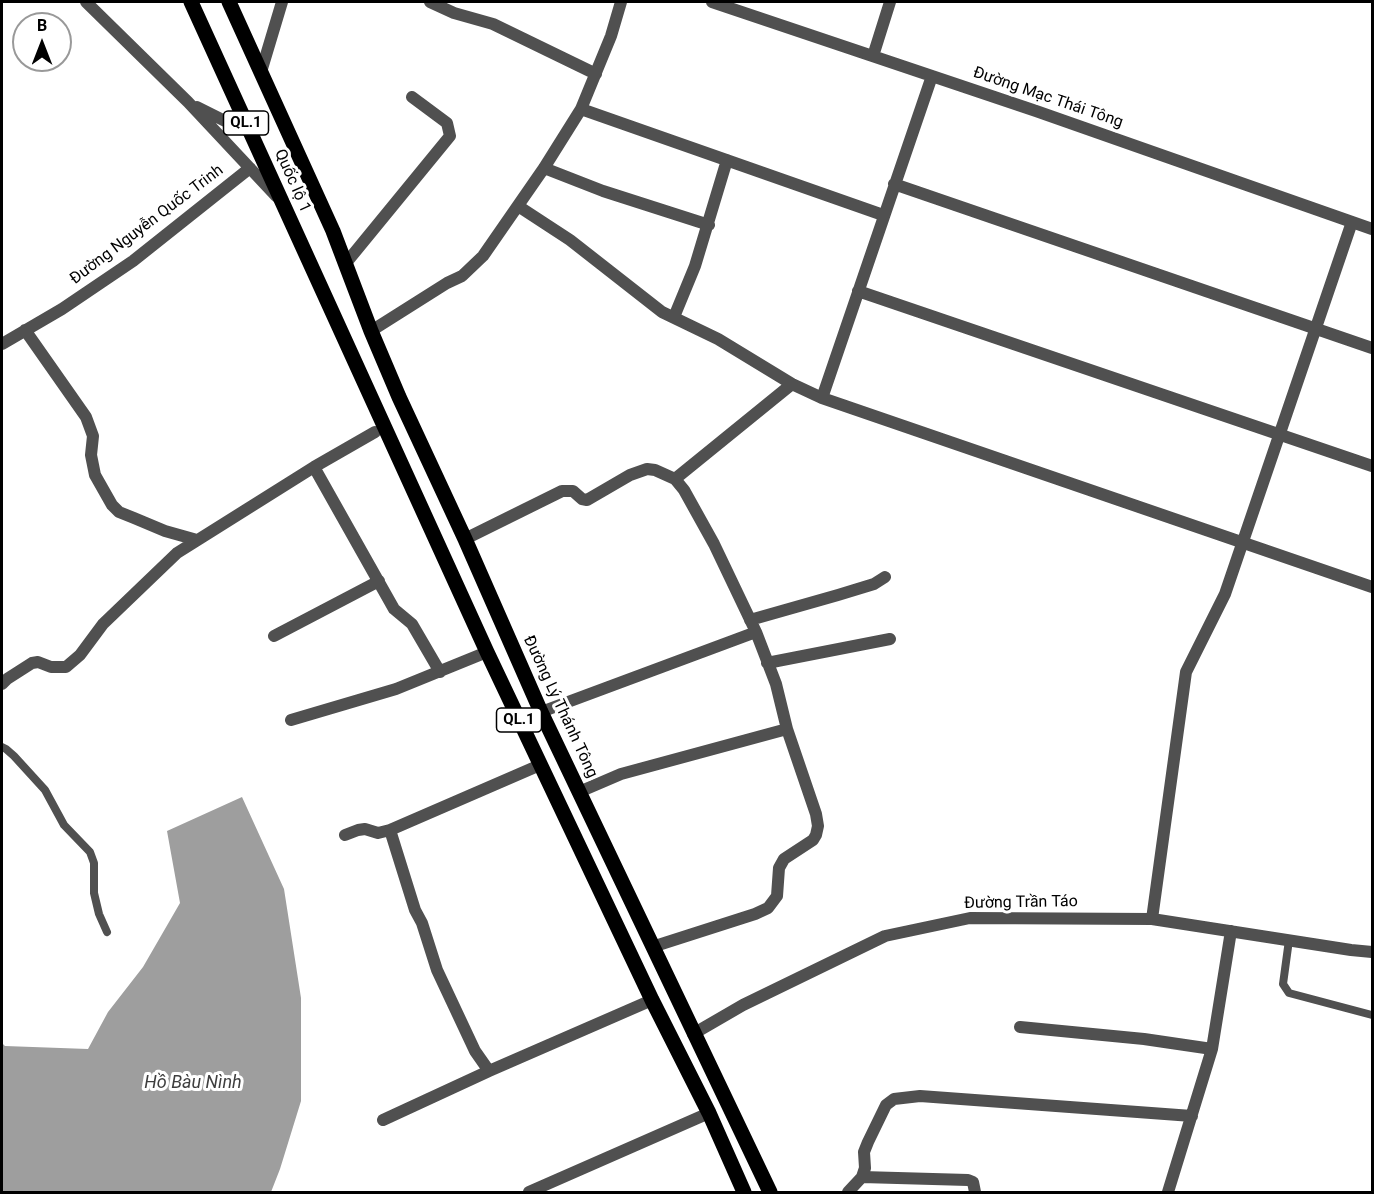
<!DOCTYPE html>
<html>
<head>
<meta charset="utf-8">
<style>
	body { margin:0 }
	#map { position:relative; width:1374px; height:1194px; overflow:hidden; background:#fff; font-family:Roboto,sans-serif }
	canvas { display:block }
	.frame { position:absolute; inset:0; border:3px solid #000; pointer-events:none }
	.north { position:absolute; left:12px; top:12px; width:60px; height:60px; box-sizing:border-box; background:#fff; border:2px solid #999; border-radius:50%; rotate:0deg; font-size:16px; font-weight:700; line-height:24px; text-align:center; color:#000 }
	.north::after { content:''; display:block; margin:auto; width:21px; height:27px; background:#000; clip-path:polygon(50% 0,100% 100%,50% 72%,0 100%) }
</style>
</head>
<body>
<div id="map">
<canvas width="1374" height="1194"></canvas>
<div class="frame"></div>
<div class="north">B</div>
</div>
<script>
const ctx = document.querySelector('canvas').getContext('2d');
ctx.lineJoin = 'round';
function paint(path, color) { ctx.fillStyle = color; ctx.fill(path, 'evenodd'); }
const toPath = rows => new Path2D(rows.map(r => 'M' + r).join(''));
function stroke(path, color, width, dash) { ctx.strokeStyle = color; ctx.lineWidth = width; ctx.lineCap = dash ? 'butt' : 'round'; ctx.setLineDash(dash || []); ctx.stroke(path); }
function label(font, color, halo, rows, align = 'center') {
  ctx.font = font + ' Roboto,sans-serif'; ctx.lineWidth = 6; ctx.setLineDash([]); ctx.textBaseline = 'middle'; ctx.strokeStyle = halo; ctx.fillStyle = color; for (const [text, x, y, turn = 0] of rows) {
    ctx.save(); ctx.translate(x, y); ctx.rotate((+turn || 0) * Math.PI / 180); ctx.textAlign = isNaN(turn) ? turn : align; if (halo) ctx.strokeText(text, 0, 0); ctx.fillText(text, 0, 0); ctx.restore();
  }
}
paint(toPath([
	[242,797,284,889,301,998,301,1101,280,1169,271,1192,2,1192,2,1043,5,1046,88,1049,108,1012,143,967,180,903,167,831]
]), '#9e9e9e');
stroke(toPath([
	[2,747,6,749,14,756,45,790,64,825,90,852,94,863,94,893,99,914,107,932],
	[1289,940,1283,984,1289,993,1372,1015]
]), '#505050', 8);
stroke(toPath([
	[86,2,188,102,276,196],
	[430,2,454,13,493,24,596,74],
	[712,2,1036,111,1372,229],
	[873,56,890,2],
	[261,72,282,2],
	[197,107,231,124,246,123],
	[581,109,883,215],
	[544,168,603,191,709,225],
	[894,184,1372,348],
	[518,206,570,240,662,312,718,339,792,384,822,398,1372,587],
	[346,263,450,136,447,123,412,97],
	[858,291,1372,466],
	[674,317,695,266,727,160],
	[25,330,86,417,93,436,91,455,95,475,112,505,119,512,134,518,165,531,197,540],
	[371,331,447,283,462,276,483,256,544,168,581,109,611,36,621,2],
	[2,344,62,309,133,261,250,168],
	[822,398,932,76],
	[314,467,394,609,412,624,440,672],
	[675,479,792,384],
	[465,539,562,491,573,491,582,499,587,500,630,475,647,469,655,470,675,479,684,490,714,544,756,632,776,684,787,729,816,814,818,826,816,835,813,840,784,859,779,868,777,896,768,908,755,914,652,947],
	[750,620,838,595,874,584,885,577],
	[274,636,379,581],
	[767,663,890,639],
	[2,684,7,679,32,663,38,662,51,667,66,667,80,655,103,624,177,553,314,467,375,432],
	[541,712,756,632],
	[291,720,396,689,487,652],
	[579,792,621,774,787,729],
	[390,830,415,910,422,923,437,970,475,1051,489,1071],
	[345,835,358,830,365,829,378,833,390,830,540,765],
	[1152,919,1186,672,1225,594,1352,222],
	[1020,1027,1144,1039,1212,1049],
	[693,1034,743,1005,885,936,970,918,1152,919,1351,950,1372,952],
	[383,1120,489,1071,652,1000],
	[862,1177,968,1180,973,1182,975,1192],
	[529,1192,709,1113],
	[848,1192,862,1177,865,1168,864,1152,868,1142,886,1105,894,1099,920,1096,1192,1116],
	[1168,1192,1212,1049,1231,931]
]), '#505050', 12);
stroke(toPath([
	[191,2,487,652,652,1000,709,1113,744,1192],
	[229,2,333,231,371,331,399,397,465,539,541,712,770,1192]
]), '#000', 15);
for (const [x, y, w] of [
	[246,123,45],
	[519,720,45]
]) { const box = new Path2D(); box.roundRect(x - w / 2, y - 12, w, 24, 4.5); ctx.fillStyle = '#fff'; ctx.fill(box); stroke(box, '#000', 1.5); }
label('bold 15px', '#000', null, [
	["QL.1",246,123],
	["QL.1",519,720]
]);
label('16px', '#000', '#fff', [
	["Đường Mạc Thái Tông",1048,98,19],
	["Quốc lộ 1",292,181,66],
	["Đường Nguyễn Quốc Trinh",147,225,-37],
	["Đường Lý Thánh Tông",560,707,65],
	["Đường Trần Táo",1021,903,-1]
]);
label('italic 18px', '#3f3f3f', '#fff', [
	["Hồ Bàu Nình",193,1083]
]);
</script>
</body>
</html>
